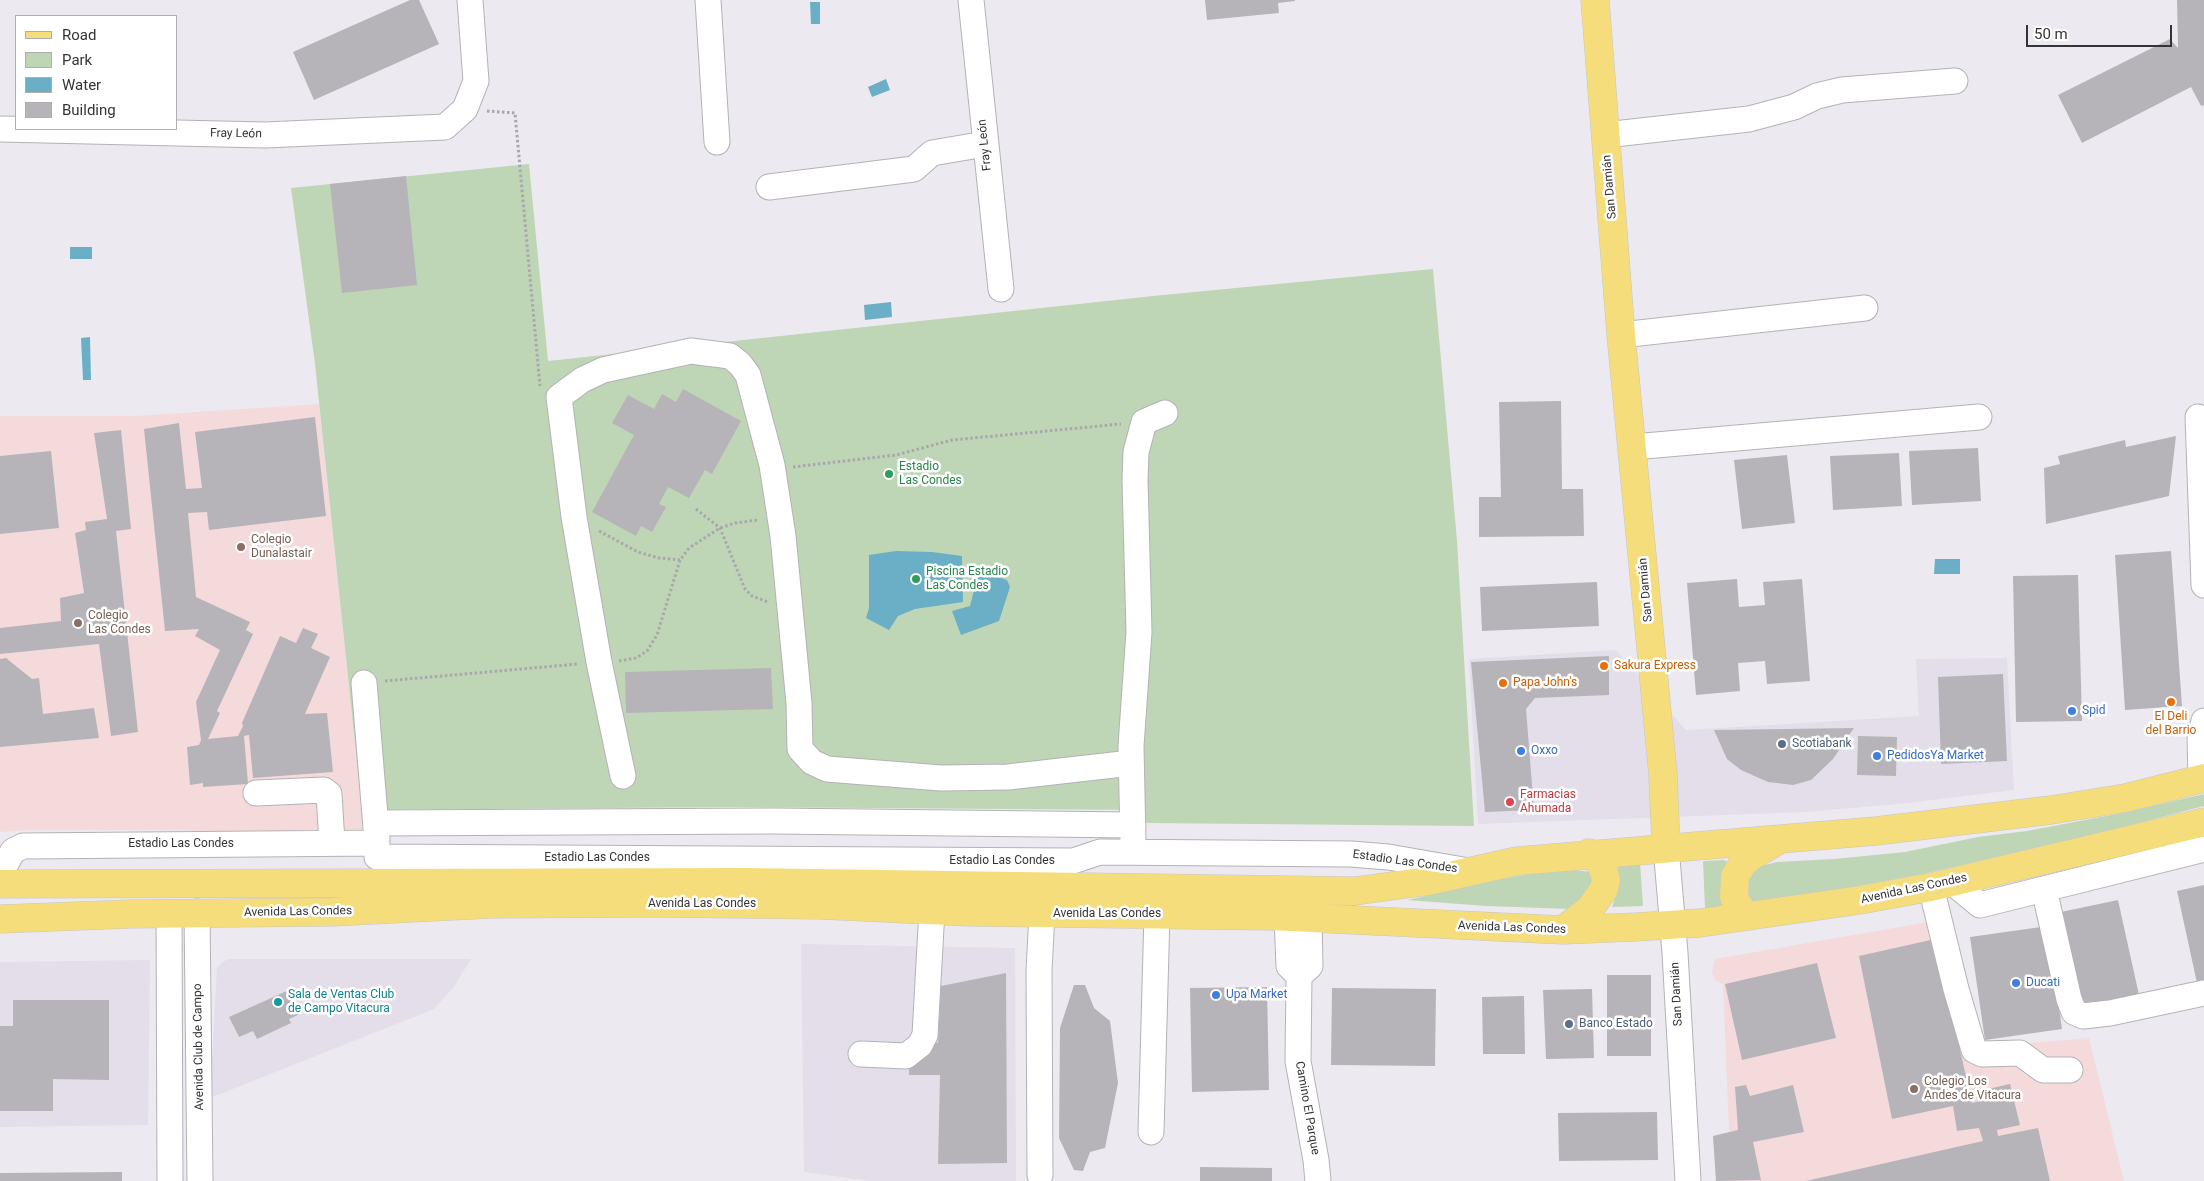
<!DOCTYPE html>
<html>
<head>
<meta charset="utf-8">
<style>
	body { margin:0 }
	#map { position:relative; width:2204px; height:1181px; overflow:hidden; background:#eceaf0; font-family:Roboto,sans-serif }
	canvas { display:block }
	.legend { position:absolute; left:15px; top:15px; width:162px; height:115px; box-sizing:border-box; background:#fff; border:1px solid #aeaeaf; margin:0; padding:6px 9px; list-style:none; font-size:15px; color:#343436 }
	.legend li { display:flex; align-items:center; gap:10px; height:25px }
	.legend b { width:25px; border:1px solid #aeaeaf }
	.scale { position:absolute; left:2026px; top:25px; width:146px; height:22px; box-sizing:border-box; border:2px solid #343436; border-top:0; padding-left:6px; font-size:15px; line-height:18px; white-space:nowrap; color:#343436; -webkit-text-stroke:4px #fff; paint-order:stroke }
</style>
</head>
<body>
<div id="map">
<canvas width="2204" height="1181"></canvas>
<ul class="legend">
<li><b style="height:6px;background:#f5dd7c"></b>Road</li>
<li><b style="height:14px;background:#bed6b6"></b>Park</li>
<li><b style="height:14px;background:#6aafc6"></b>Water</li>
<li><b style="height:14px;background:#b6b4b9"></b>Building</li>
</ul>
<div class="scale">50 m</div>
</div>
<script>
const ctx = document.querySelector('canvas').getContext('2d');
ctx.lineJoin = 'round';
function paint(path, color) { ctx.fillStyle = color; ctx.fill(path, 'evenodd'); }
const toPath = rows => new Path2D(rows.map(r => 'M' + r).join(''));
function stroke(path, color, width, dash) { ctx.strokeStyle = color; ctx.lineWidth = width; ctx.lineCap = dash ? 'butt' : 'round'; ctx.setLineDash(dash || []); ctx.stroke(path); }
function label(font, color, halo, rows, align = 'center') {
  ctx.font = font + ' Roboto,sans-serif'; ctx.lineWidth = 5; ctx.setLineDash([]); ctx.textBaseline = 'middle'; ctx.strokeStyle = halo; ctx.fillStyle = color; for (const [text, x, y, turn = 0] of rows) {
    ctx.save(); ctx.translate(x, y); ctx.rotate((+turn || 0) * Math.PI / 180); ctx.textAlign = isNaN(turn) ? turn : align; if (halo) ctx.strokeText(text, 0, 0); ctx.fillText(text, 0, 0); ctx.restore();
  }
}
paint(toPath([
	[1616,650,1686,730,1919,716,1916,659,2007,658,2014,790,1908,803,1807,812,1478,824,1469,659],
	[801,944,1015,948,1016,1181,871,1181,804,1172],
	[229,959,471,959,453,988,434,1009,210,1098,217,968,222,962],
	[150,960,148,1125,0,1127,0,962]
]), '#e3deea');
paint(toPath([
	[319,404,364,829,238,832,179,830,28,830,0,832,0,416,135,416],
	[1951,918,1979,1039,1996,1046,2089,1038,2124,1181,1716,1181,1713,1136,1729,1132,1723,984,1715,980,1712,972,1715,959]
]), '#f5dadb');
paint(toPath([
	[529,164,548,361,1153,296,1433,269,1457,541,1474,826,1145,823,1145,810,733,807,362,810,315,364,291,188],
	[2204,794,2204,806,2112,830,1923,874,1758,904,1750,901,1746,895,1748,879,1754,871,1761,866,1777,862,1834,859,1905,852,1978,837,2027,831,2122,813],
	[1725,860,1727,863,1721,880,1720,891,1724,908,1705,909,1703,861],
	[1640,863,1643,906,1612,907,1618,889,1614,864],
	[1574,870,1591,872,1594,891,1572,909,1486,906,1407,900,1502,879,1540,872]
]), '#bed6b6');
paint(toPath([
	[810,2,820,2,820,24,811,24],
	[886,79,890,90,872,97,868,87],
	[70,247,92,247,92,259,70,259],
	[891,302,892,317,865,320,864,305],
	[90,337,91,380,83,380,81,338],
	[896,551,932,552,962,556,963,602,915,609,898,616,889,630,866,618,869,608,869,555],
	[1935,559,1960,559,1960,574,1934,574],
	[979,571,1007,580,1010,587,999,621,961,635,952,611,970,606]
]), '#6aafc6');
paint(toPath([
	[410,0,419,0,439,44,314,100,293,52],
	[1205,0,1295,0,1295,1,1278,3,1279,13,1207,20],
	[2177,0,2204,0,2204,105,2201,106,2191,87,2082,143,2058,95,2170,39,2178,48],
	[406,176,417,285,342,293,330,184],
	[683,389,741,421,712,474,705,470,689,498,668,487,659,504,666,507,652,532,641,526,636,536,592,512,634,435,612,423,628,395,654,409,662,394,676,402],
	[1561,401,1562,489,1583,489,1584,536,1479,537,1479,497,1501,497,1499,402],
	[315,417,326,516,209,530,207,512,188,513,196,597,250,622,246,630,253,634,217,711,220,713,208,739,238,736,243,726,242,723,280,636,296,643,303,628,318,634,311,648,330,657,305,714,327,713,333,772,253,778,249,735,244,736,248,784,203,787,203,783,190,785,187,747,199,745,201,740,196,702,220,650,195,636,199,629,165,631,144,429,179,423,186,489,202,488,195,432],
	[121,430,131,529,116,531,138,732,111,736,99,644,0,654,0,628,61,621,60,598,84,593,75,533,86,530,85,522,107,519,94,433],
	[2176,436,2169,496,2046,524,2044,468,2060,464,2058,456,2125,440,2126,447],
	[1978,448,1981,501,1912,505,1909,451],
	[51,451,59,528,0,534,0,456],
	[1899,453,1902,506,1833,510,1830,456],
	[1787,455,1795,523,1742,529,1734,460],
	[2171,551,2182,706,2125,710,2115,555],
	[2078,575,2082,721,2016,722,2013,576],
	[1737,579,1739,607,1765,605,1763,582,1802,579,1810,681,1767,684,1765,661,1738,663,1740,691,1696,695,1687,583],
	[1597,582,1599,626,1482,631,1480,587],
	[1609,656,1609,695,1535,698,1526,709,1534,810,1485,812,1471,662],
	[6,658,32,679,39,678,43,714,94,708,99,738,0,747,0,659],
	[771,668,773,709,626,713,625,672],
	[2003,674,2007,761,1941,764,1938,677],
	[1854,728,1833,759,1811,780,1793,785,1768,782,1741,770,1727,759,1714,730],
	[1858,736,1897,737,1896,776,1857,775],
	[2204,885,2204,981,2197,983,2177,891],
	[2118,900,2139,995,2083,1008,2061,912],
	[2048,926,2062,1029,1985,1040,1970,937],
	[1935,939,1972,1103,1980,1101,1979,1091,2010,1084,2020,1125,1997,1130,1998,1136,2038,1128,2050,1181,1806,1181,1983,1141,1979,1128,1957,1131,1953,1106,1892,1119,1859,956],
	[1817,963,1836,1038,1742,1060,1725,984],
	[1006,973,1007,1163,938,1164,940,1075,909,1075,909,1062,938,1042,941,986],
	[1607,975,1651,975,1651,1056,1607,1056],
	[1074,985,1085,985,1094,1008,1110,1021,1118,1083,1105,1148,1090,1152,1083,1171,1074,1170,1059,1138,1060,1028],
	[1267,987,1269,1090,1192,1092,1190,988],
	[1332,988,1436,989,1435,1066,1331,1065],
	[1592,989,1594,1058,1546,1059,1543,990],
	[289,990,300,1014,289,1019,291,1023,257,1039,253,1031,239,1037,229,1017],
	[1524,996,1525,1054,1483,1054,1482,997],
	[13,1000,109,1000,109,1080,53,1079,53,1111,0,1111,0,1026,13,1026],
	[1746,1085,1750,1096,1793,1085,1804,1132,1753,1142,1761,1180,1716,1181,1713,1136,1738,1130,1735,1087],
	[1657,1112,1658,1160,1559,1161,1558,1113],
	[1200,1167,1272,1168,1272,1181,1200,1181],
	[122,1172,122,1181,0,1181,0,1173]
]), '#b6b4b9');
const minor = toPath([
	[708,0,717,142],
	[971,0,1001,289],
	[0,129,265,135,445,127,465,109,476,81,470,0],
	[1605,135,1749,119,1794,107,1817,96,1842,90,1955,81],
	[769,187,914,169,932,153,985,144],
	[1621,335,1865,308],
	[2198,417,2204,585],
	[1633,447,1979,417],
	[364,683,377,840],
	[623,776,599,662,574,517,559,397,582,380,603,370,691,351,730,356,740,364,748,375,772,465,783,536,799,703,800,749,812,762,827,769,941,778,1008,777,1131,763],
	[2201,779,2200,737,2204,721],
	[256,793,324,790,329,794,332,843],
	[376,823,773,821,1133,825],
	[1133,842,1131,746,1139,632,1135,480,1136,452,1144,422,1165,413],
	[1666,847,1675,953,1688,1181],
	[377,857,1073,861,1100,852,1351,854,1388,857,1469,871],
	[0,874,13,851,23,846,377,843],
	[1952,882,1980,905,2204,849],
	[1931,887,1956,989,1974,1050,1982,1054,2020,1053,2043,1070,2070,1070],
	[2044,889,2069,999,2074,1012,2083,1016,2110,1013,2204,993],
	[197,912,200,1181],
	[169,913,170,1181],
	[1287,917,1289,966,1299,976,1298,1061,1316,1160,1318,1181],
	[1299,976,1310,966,1309,918],
	[861,1054,906,1056,920,1045,925,1035,932,910],
	[1151,1132,1157,914],
	[1040,1175,1039,971,1042,913]
]);
const major = toPath([
	[1595,0,1621,335,1663,775,1666,847],
	[0,884,747,882,1355,891,1428,881,1517,861,1876,831,2051,810,2125,798,2204,778],
	[1750,916,1740,909,1734,897,1735,876,1743,863,1750,857,1777,841],
	[0,919,130,914,332,912,492,904,655,903,821,905,970,912,1270,916,1563,930,1636,927,1700,923,1860,900,1931,887,2204,822],
	[1563,930,1590,909,1604,889,1606,880,1603,868,1595,857,1589,853]
]);
stroke(minor, '#b4b2b6', 27);
stroke(major, '#c6c6c7', 29);
stroke(toPath([
	[487,111,515,113,540,386],
	[793,467,896,455,952,440,1121,424],
	[696,509,720,528,745,589,752,596,768,602],
	[599,531,638,552,659,558,680,560],
	[619,661,636,658,647,651,657,635,680,560,689,548,720,528,735,523,758,520],
	[385,681,578,664]
]), '#a8a7ac', 3, [2.5, 2.5]);
stroke(minor, '#fff', 25);
stroke(major, '#f5dd7c', 28);
for (const [x, y, r, color] of [
	[889,474,5,"#2e9e5b"],
	[241,547,5,"#8d6e63"],
	[916,579,5,"#2e9e5b"],
	[78,623,5,"#8d6e63"],
	[1604,666,5,"#e8710a"],
	[1503,683,5,"#e8710a"],
	[2171,702,5,"#e8710a"],
	[2072,711,5,"#3f7fe0"],
	[1782,744,5,"#5c6f8a"],
	[1521,751,5,"#3f7fe0"],
	[1877,756,5,"#3f7fe0"],
	[1510,802,5,"#e0444e"],
	[2016,983,5,"#3f7fe0"],
	[1216,995,5,"#3f7fe0"],
	[278,1002,5,"#0f9aa8"],
	[1569,1024,5,"#5c6f8a"],
	[1914,1089,5,"#8d6e63"]
]) { const dot = new Path2D(); dot.arc(x, y, r, 0, 2 * Math.PI); ctx.fillStyle = color; ctx.fill(dot); stroke(dot, '#fff', 2); }
label('12px', '#343436', '#fff', [
	["Fray León",236,134,1],
	["Fray León",985,145,-96],
	["San Damián",1610,187,-95],
	["San Damián",1646,590,-95],
	["Estadio Las Condes",181,844],
	["Estadio Las Condes",597,858],
	["Estadio Las Condes",1002,861],
	["Estadio Las Condes",1405,862,8],
	["Avenida Las Condes",1914,889,-12],
	["Avenida Las Condes",702,904],
	["Avenida Las Condes",298,912,-1],
	["Avenida Las Condes",1107,914],
	["Avenida Las Condes",1512,928,2],
	["San Damián",1677,994,-93],
	["Avenida Club de Campo",199,1047,-91],
	["Camino El Parque",1307,1108,80]
]);
label('12px', '#27864d', '#fff', [
	["Estadio",899,467],
	["Las Condes",899,481],
	["Piscina Estadio",926,572],
	["Las Condes",926,586]
], 'left');
label('12px', '#785e54', '#fff', [
	["Colegio",251,540],
	["Dunalastair",251,554],
	["Colegio",88,616],
	["Las Condes",88,630],
	["Colegio Los",1924,1082],
	["Andes de Vitacura",1924,1096]
], 'left');
label('12px', '#c56008', '#fff', [
	["Sakura Express",1614,666],
	["Papa John's",1513,683],
	["El Deli",2171,717,"center"],
	["del Barrio",2171,731,"center"]
], 'left');
label('12px', '#366cbe', '#fff', [
	["Spid",2082,711],
	["Oxxo",1531,751],
	["PedidosYa Market",1887,756],
	["Ducati",2026,983],
	["Upa Market",1226,995]
], 'left');
label('12px', '#4e5e75', '#fff', [
	["Scotiabank",1792,744],
	["Banco Estado",1579,1024]
], 'left');
label('12px', '#be3a42', '#fff', [
	["Farmacias",1520,795],
	["Ahumada",1520,809]
], 'left');
label('12px', '#0d838f', '#fff', [
	["Sala de Ventas Club",288,995],
	["de Campo Vitacura",288,1009]
], 'left');
</script>
</body>
</html>
